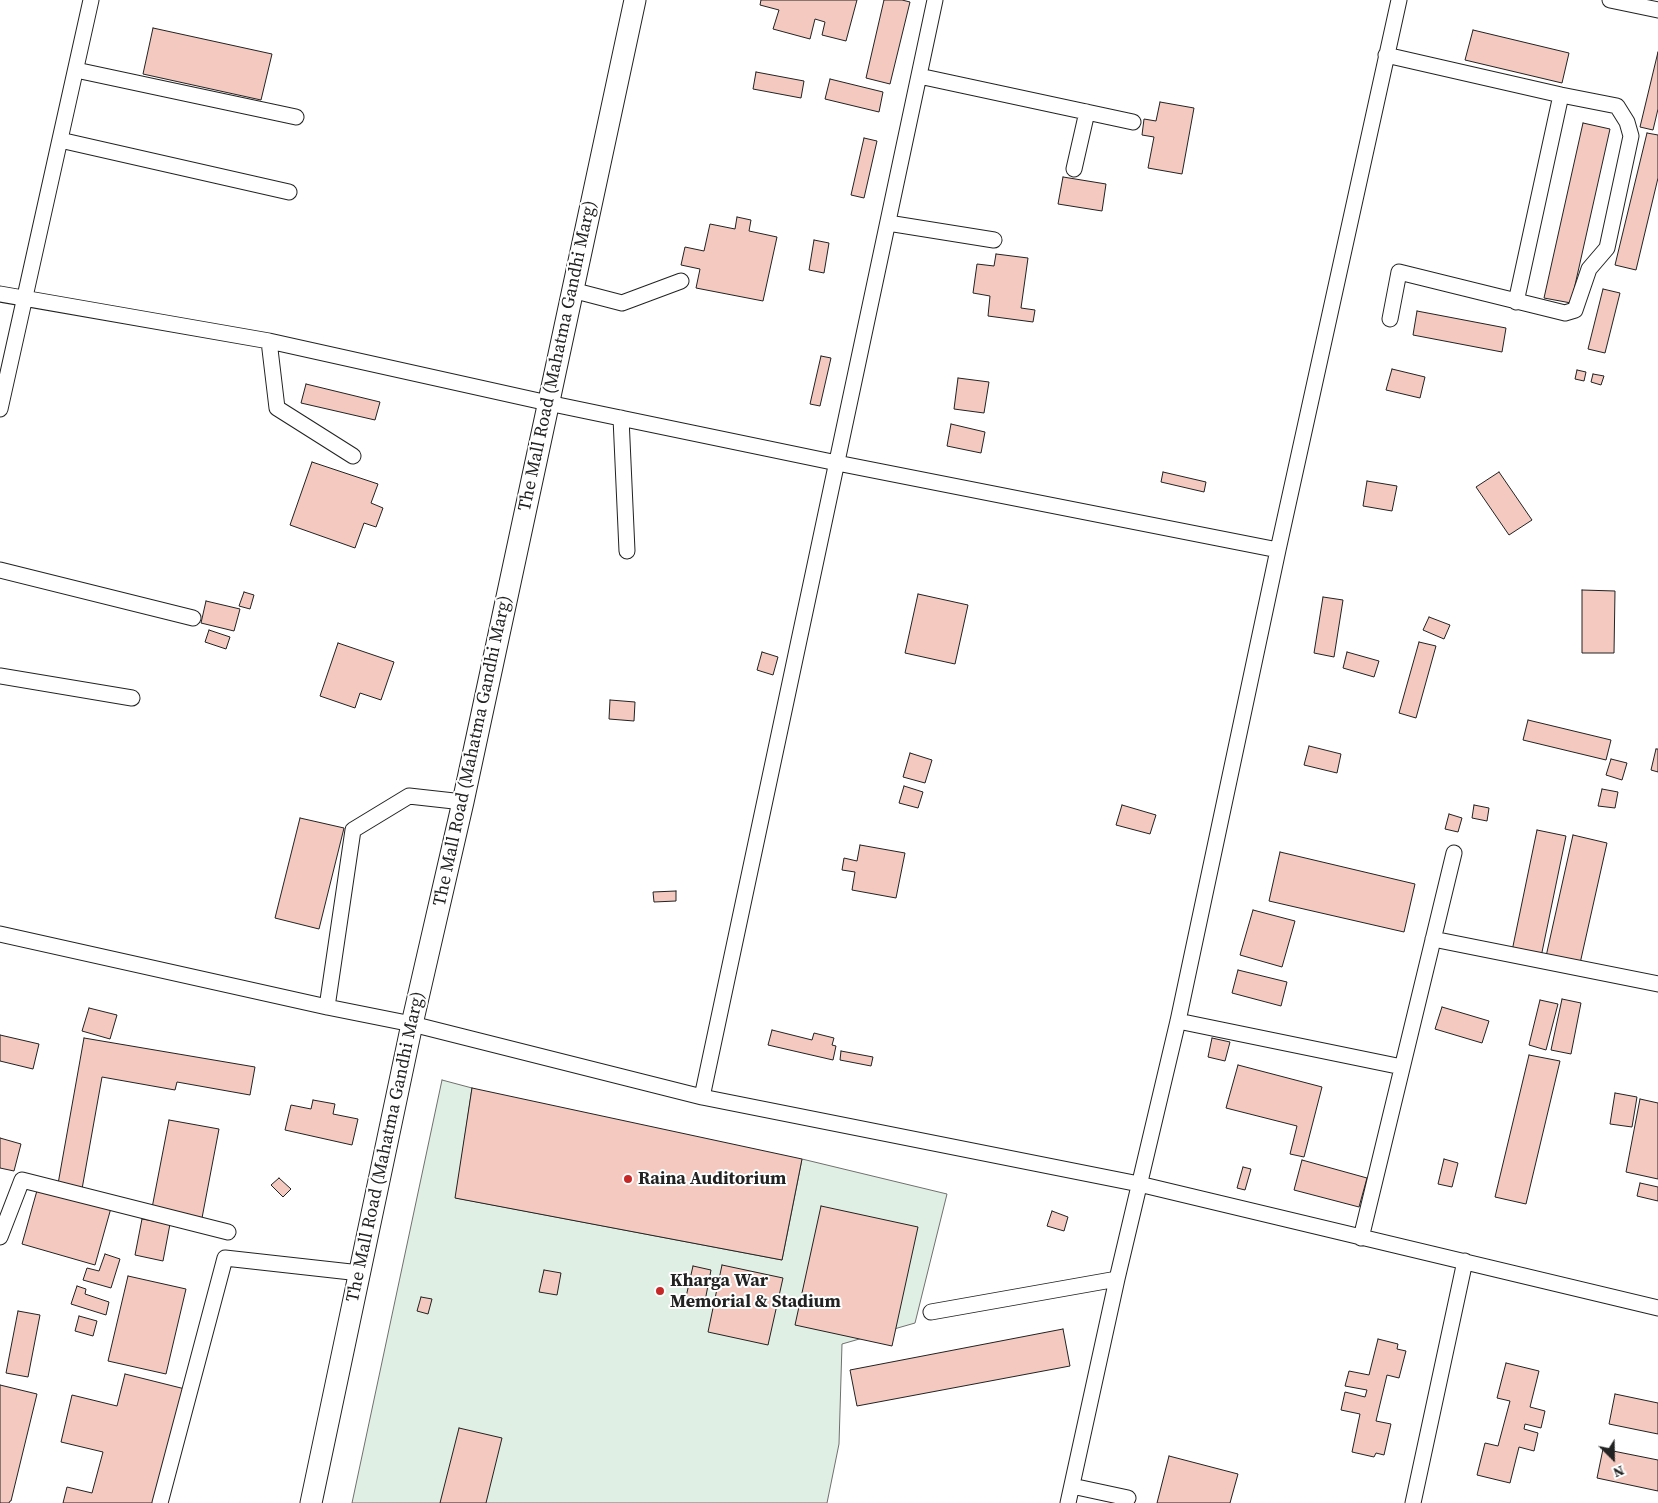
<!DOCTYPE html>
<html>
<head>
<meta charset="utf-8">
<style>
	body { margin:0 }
	#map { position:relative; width:1658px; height:1503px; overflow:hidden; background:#fff; font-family:"Source Serif 4",serif }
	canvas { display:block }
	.north { position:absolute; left:1588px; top:1433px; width:50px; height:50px; -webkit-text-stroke:4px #fff; paint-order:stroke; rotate:157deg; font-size:14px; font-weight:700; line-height:20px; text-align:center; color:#222 }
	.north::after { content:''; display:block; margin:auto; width:18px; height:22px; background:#222; clip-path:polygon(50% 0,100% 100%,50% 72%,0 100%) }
</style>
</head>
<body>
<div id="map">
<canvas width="1658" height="1503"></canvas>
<div class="north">N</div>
</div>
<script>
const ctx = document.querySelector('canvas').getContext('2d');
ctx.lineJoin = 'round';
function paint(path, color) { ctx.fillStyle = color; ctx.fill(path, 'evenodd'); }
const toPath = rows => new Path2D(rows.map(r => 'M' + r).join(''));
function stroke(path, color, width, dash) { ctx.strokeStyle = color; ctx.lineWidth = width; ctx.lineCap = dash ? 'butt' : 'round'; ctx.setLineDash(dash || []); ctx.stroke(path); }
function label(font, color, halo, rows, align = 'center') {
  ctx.font = font + ' "Source Serif 4",serif'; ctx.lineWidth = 4; ctx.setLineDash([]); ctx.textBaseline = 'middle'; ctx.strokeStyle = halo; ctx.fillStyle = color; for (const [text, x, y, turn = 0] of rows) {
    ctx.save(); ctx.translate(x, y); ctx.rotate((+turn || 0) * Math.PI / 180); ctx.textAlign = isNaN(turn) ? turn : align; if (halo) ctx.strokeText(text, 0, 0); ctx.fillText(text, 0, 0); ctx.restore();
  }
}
const green = toPath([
	[442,1080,472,1088,456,1198,782,1260,802,1159,947,1194,915,1323,842,1344,839,1444,827,1503,352,1503,442,1080]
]);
paint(green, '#e0efe3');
stroke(green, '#6f6f6f', 1);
const building = toPath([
	[761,0,857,0,846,41,822,35,825,22,815,19,810,39,773,29,779,10,760,5,761,0],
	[884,0,902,0,910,2,890,84,866,78,884,0],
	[153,28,272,54,261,100,143,74,153,28],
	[1473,30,1569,53,1562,83,1465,60,1473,30],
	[1658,52,1658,109,1653,130,1640,127,1658,52],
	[756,72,804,81,801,98,753,89,756,72],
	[830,79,883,92,879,112,825,99,830,79],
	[1160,102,1194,108,1182,174,1148,168,1154,137,1142,135,1144,119,1156,121,1160,102],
	[1583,123,1610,129,1571,303,1544,298,1583,123],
	[1647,133,1658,135,1658,178,1636,270,1615,265,1647,133],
	[864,138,877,141,864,198,851,195,864,138],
	[1063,177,1106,184,1102,211,1058,204,1063,177],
	[737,217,751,220,749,231,777,237,763,301,696,288,700,269,681,265,685,247,704,251,710,224,735,229,737,217],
	[814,240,829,243,824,273,809,270,814,240],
	[996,254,1028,258,1021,308,1035,310,1033,322,988,316,990,296,973,293,977,264,994,266,996,254],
	[1603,289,1620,293,1605,353,1588,349,1603,289],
	[1417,311,1506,328,1502,352,1413,335,1417,311],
	[821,356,831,358,820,406,810,404,821,356],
	[1392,369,1425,377,1420,398,1386,390,1392,369],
	[1577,370,1586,372,1584,381,1575,379,1577,370],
	[1593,374,1604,376,1601,385,1591,382,1593,374],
	[958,378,989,382,984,413,954,409,958,378],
	[306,384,380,402,375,420,301,403,306,384],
	[951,424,985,432,981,453,947,446,951,424],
	[312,462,378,484,371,503,383,508,376,527,364,523,355,548,290,525,312,462],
	[1163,472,1206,482,1204,492,1161,482,1163,472],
	[1499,472,1532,520,1509,535,1476,487,1499,472],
	[1367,481,1397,486,1392,511,1363,506,1367,481],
	[1582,590,1615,591,1614,653,1582,653,1582,590],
	[244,592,254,595,250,609,239,606,244,592],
	[918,594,968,605,955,664,905,653,918,594],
	[1323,597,1343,600,1334,657,1314,653,1323,597],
	[206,601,240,609,234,631,201,623,206,601],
	[1429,617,1450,625,1444,639,1423,630,1429,617],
	[209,630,230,637,226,649,205,642,209,630],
	[1419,642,1436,646,1416,718,1399,713,1419,642],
	[338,643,394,662,381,700,360,693,355,708,320,696,338,643],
	[762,652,778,657,773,675,757,670,762,652],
	[1347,652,1379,661,1374,677,1343,668,1347,652],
	[610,700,635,702,634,721,609,719,610,700],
	[1528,720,1611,740,1606,760,1523,740,1528,720],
	[1309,746,1341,754,1337,773,1304,765,1309,746],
	[1656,749,1658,749,1658,772,1651,770,1656,749],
	[910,753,932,760,925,783,903,777,910,753],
	[1611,759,1627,763,1622,780,1606,775,1611,759],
	[904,786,923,792,918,808,899,803,904,786],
	[1602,789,1618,792,1615,808,1598,806,1602,789],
	[1122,805,1156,815,1150,834,1116,825,1122,805],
	[1474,805,1489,808,1487,821,1472,818,1474,805],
	[1449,814,1462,818,1458,832,1445,829,1449,814],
	[300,818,344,828,319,929,275,918,300,818],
	[1537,830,1566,836,1541,957,1512,951,1537,830],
	[1573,835,1607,843,1579,968,1545,961,1573,835],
	[860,845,905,853,896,898,852,890,855,872,842,870,844,858,857,861,860,845],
	[1280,852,1415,884,1404,932,1269,901,1280,852],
	[676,891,676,901,654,902,653,892,676,891],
	[1253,910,1295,921,1282,967,1240,955,1253,910],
	[1238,970,1287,982,1281,1006,1232,993,1238,970],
	[1562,999,1581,1003,1571,1054,1551,1050,1562,999],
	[1540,1000,1558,1004,1546,1050,1529,1045,1540,1000],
	[1442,1007,1489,1021,1482,1043,1435,1029,1442,1007],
	[89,1008,117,1015,110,1039,82,1031,89,1008],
	[772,1030,812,1040,814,1033,834,1038,832,1045,836,1046,833,1060,768,1045,772,1030],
	[0,1035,39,1044,33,1069,0,1061,0,1035],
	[84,1038,255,1067,250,1095,177,1082,175,1090,102,1077,82,1189,58,1184,84,1038],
	[1212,1038,1230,1042,1225,1061,1208,1057,1212,1038],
	[841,1051,873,1057,871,1066,840,1060,841,1051],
	[1529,1055,1560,1061,1526,1204,1495,1197,1529,1055],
	[1238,1065,1322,1087,1304,1157,1290,1154,1297,1126,1226,1108,1238,1065],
	[472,1088,802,1159,782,1260,455,1198,472,1088],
	[1615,1093,1637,1097,1632,1127,1610,1124,1615,1093],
	[1640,1099,1658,1103,1658,1179,1626,1172,1640,1099],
	[313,1100,335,1104,333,1114,358,1119,352,1145,285,1130,291,1105,311,1109,313,1100],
	[169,1120,219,1129,202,1218,152,1208,169,1120],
	[0,1138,21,1144,14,1171,0,1168,0,1138],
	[1444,1159,1458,1163,1452,1187,1438,1184,1444,1159],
	[1302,1160,1367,1178,1359,1207,1294,1190,1302,1160],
	[1243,1167,1251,1169,1245,1190,1237,1188,1243,1167],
	[279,1178,291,1189,283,1197,271,1185,279,1178],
	[1640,1183,1658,1187,1658,1201,1637,1196,1640,1183],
	[38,1187,111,1208,95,1265,22,1244,38,1187],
	[821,1206,918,1227,892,1346,795,1325,821,1206],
	[1052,1211,1068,1217,1064,1231,1047,1226,1052,1211],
	[142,1219,170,1224,163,1261,135,1255,142,1219],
	[105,1254,120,1259,111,1288,83,1280,87,1268,99,1271,105,1254],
	[722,1265,783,1278,768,1345,708,1332,722,1265],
	[693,1266,711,1270,705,1301,686,1297,693,1266],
	[544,1270,561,1273,557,1295,539,1292,544,1270],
	[128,1276,186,1289,166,1374,108,1361,128,1276],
	[77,1286,86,1289,85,1294,109,1302,106,1315,71,1304,77,1286],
	[421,1297,432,1299,428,1314,417,1311,421,1297],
	[18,1311,40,1315,28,1377,6,1373,18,1311],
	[79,1316,97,1321,93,1336,75,1331,79,1316],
	[1063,1329,1070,1366,857,1406,850,1370,1063,1329],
	[1378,1339,1398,1344,1397,1349,1406,1351,1399,1378,1387,1375,1376,1421,1391,1424,1384,1455,1376,1453,1374,1457,1352,1452,1360,1414,1341,1410,1345,1392,1365,1397,1367,1390,1345,1386,1349,1371,1369,1375,1378,1339],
	[1506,1363,1539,1371,1530,1407,1545,1411,1541,1428,1525,1424,1524,1429,1538,1433,1534,1451,1519,1447,1510,1483,1477,1475,1485,1443,1498,1446,1510,1401,1497,1398,1506,1363],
	[125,1374,189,1390,161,1503,63,1503,67,1487,92,1493,103,1452,61,1442,72,1395,117,1406,125,1374],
	[0,1385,37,1394,11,1501,10,1501,9,1503,0,1503,0,1385],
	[1615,1394,1658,1403,1658,1434,1609,1424,1615,1394],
	[459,1428,502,1438,486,1503,440,1503,459,1428],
	[1603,1449,1658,1460,1658,1491,1597,1478,1603,1449],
	[1169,1456,1238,1474,1230,1503,1157,1503,1169,1456]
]);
paint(building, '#f3c9c0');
stroke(building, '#222', 1);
const street = toPath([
	[1610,0,1658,10],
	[1386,55,1561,95,1617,106,1627,122,1631,136,1607,248,1589,269,1575,310,1565,313,1399,272,1390,319],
	[76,70,296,117],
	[919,76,1133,122],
	[60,140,289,192],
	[1074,169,1087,112],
	[888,223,994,240],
	[572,290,622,303,681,281],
	[0,294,269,341,548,403,837,463,1278,550],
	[1516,302,1561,95],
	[269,341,277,408,353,456],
	[0,409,91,0],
	[621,418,627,551],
	[0,570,193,618],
	[0,676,132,698],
	[0,934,327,1007,412,1024,702,1097,1139,1184,1658,1308],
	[1433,939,1658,984],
	[327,1007,353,830,409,796,463,802],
	[1178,1021,1402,1067],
	[702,1097,935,0],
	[0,1237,22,1180,228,1232],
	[1361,1238,1454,853],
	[931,1312,1117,1279],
	[1072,1486,1128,1498],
	[160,1503,225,1258,360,1273],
	[1068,1503,1117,1279,1178,1021,1278,550,1399,0],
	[1413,1503,1465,1261]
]);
const secondary = toPath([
	[311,1503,412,1024,463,802,635,0]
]);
stroke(street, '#222', 17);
stroke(secondary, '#222', 23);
stroke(street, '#fff', 15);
stroke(secondary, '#fff', 21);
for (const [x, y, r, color] of [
	[628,1179,5,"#c62828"],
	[660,1291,5,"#c62828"]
]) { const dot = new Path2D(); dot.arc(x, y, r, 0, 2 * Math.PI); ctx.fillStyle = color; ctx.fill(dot); stroke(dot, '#fff', 2); }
label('18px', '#222', '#fff', [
	["The Mall Road (Mahatma Gandhi Marg)",558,356,-78],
	["The Mall Road (Mahatma Gandhi Marg)",473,751,-78],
	["The Mall Road (Mahatma Gandhi Marg)",386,1147,-78]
]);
label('bold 18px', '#222', '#fff', [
	["Raina Auditorium",638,1179],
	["Kharga War",670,1281],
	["Memorial & Stadium",670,1302]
], 'left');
</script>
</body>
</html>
